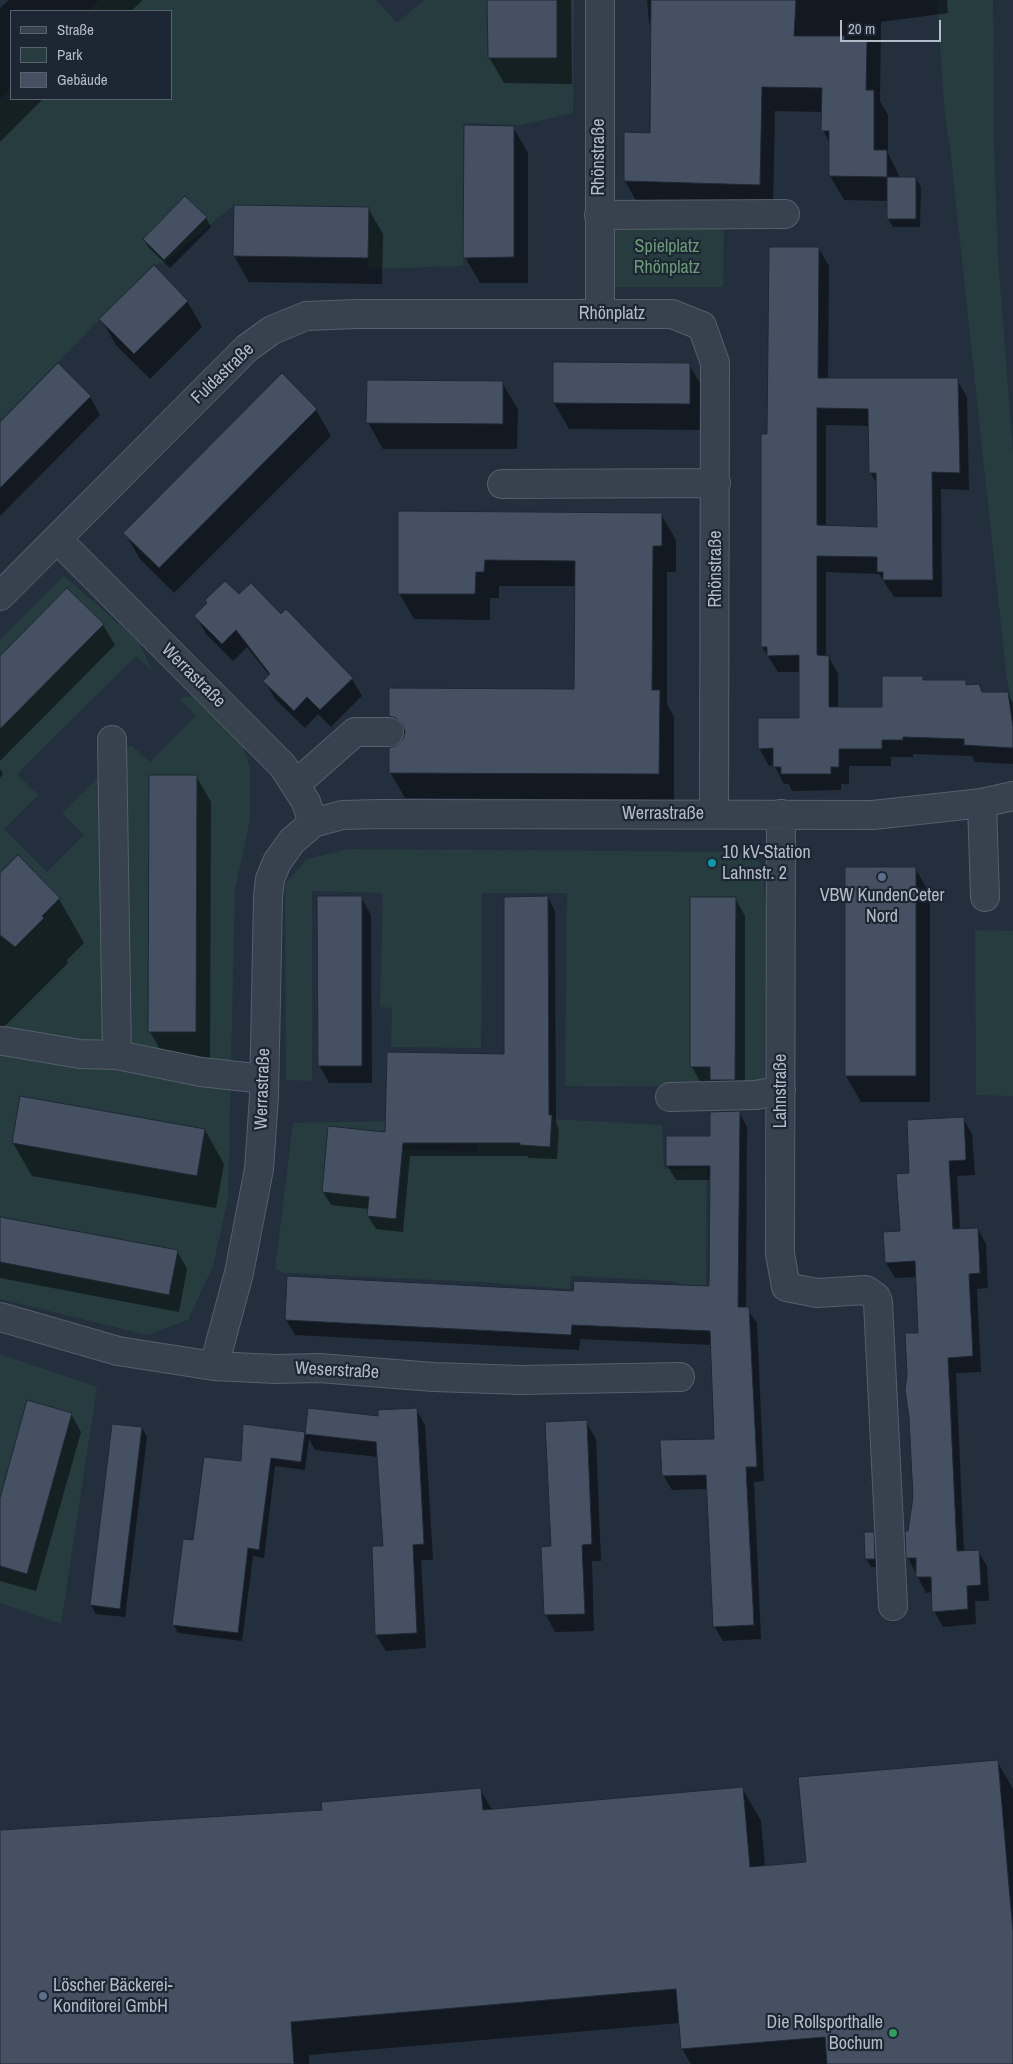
<!DOCTYPE html>
<html>
<head>
<meta charset="utf-8">
<style>
	body { margin:0 }
	#map { position:relative; width:1013px; height:2064px; overflow:hidden; background:#242f3e; font-family:"Archivo Narrow",sans-serif }
	canvas { display:block }
	.legend { position:absolute; left:10px; top:10px; width:162px; height:90px; box-sizing:border-box; background:#1d2633; border:1px solid #59626f; margin:0; padding:6px 9px; list-style:none; font-size:15px; color:#b4bcc9 }
	.legend li { display:flex; align-items:center; gap:10px; height:25px }
	.legend b { width:25px; border:1px solid #59626f }
	.scale { position:absolute; left:840px; top:20px; width:101px; height:22px; box-sizing:border-box; border:2px solid #b4bcc9; border-top:0; padding-left:6px; font-size:15px; line-height:18px; white-space:nowrap; color:#b4bcc9; -webkit-text-stroke:4px #1d2633; paint-order:stroke }
</style>
</head>
<body>
<div id="map">
<canvas width="1013" height="2064"></canvas>
<ul class="legend">
<li><b style="height:6px;background:#38414e"></b>Straße</li>
<li><b style="height:14px;background:#263c3f"></b>Park</li>
<li><b style="height:14px;background:#455162"></b>Gebäude</li>
</ul>
<div class="scale">20 m</div>
</div>
<script>
const ctx = document.querySelector('canvas').getContext('2d');
ctx.lineJoin = 'round';
function paint(path, color) { ctx.fillStyle = color; ctx.fill(path, 'evenodd'); }
const toPath = rows => new Path2D(rows.map(r => 'M' + r).join(''));
function stroke(path, color, width, dash) { ctx.strokeStyle = color; ctx.lineWidth = width; ctx.lineCap = dash ? 'butt' : 'round'; ctx.setLineDash(dash || []); ctx.stroke(path); }
function label(font, color, halo, rows, align = 'center') {
  ctx.font = font + ' "Archivo Narrow",sans-serif'; ctx.lineWidth = 4.5; ctx.setLineDash([]); ctx.textBaseline = 'middle'; ctx.strokeStyle = halo; ctx.fillStyle = color; for (const [text, x, y, turn = 0] of rows) {
    ctx.save(); ctx.translate(x, y); ctx.rotate((+turn || 0) * Math.PI / 180); ctx.textAlign = isNaN(turn) ? turn : align; if (halo) ctx.strokeText(text, 0, 0); ctx.fillText(text, 0, 0); ctx.restore();
  }
}
paint(toPath([
	[99,0,376,0,397,23,424,0,574,0,573,113,521,125,464,123,463,266,368,269,369,207,234,205,164,263,153,265,0,421,0,99,11,87,11,99,171,99,171,11,88,11],
	[937,0,993,0,994,144,998,258,1013,452,1013,715,1006,672,950,148,945,116],
	[611,227,724,227,723,287,611,287],
	[64,576,138,641,153,672,136,656,17,774,38,795,4,829,47,872,84,835,62,813,131,745,150,762,196,716,179,698,197,696,241,741,250,768,250,820,235,890,228,1199,213,1266,188,1320,147,1335,0,1299,0,640],
	[349,849,751,852,762,866,766,907,764,1082,754,1087,565,1086,567,893,482,893,481,1048,391,1047,392,1008,380,1007,383,893,312,891,312,1081,286,1080,285,884,307,859],
	[975,930,1013,931,1013,1096,976,1095],
	[479,1115,662,1125,664,1169,707,1168,706,1289,669,1281,571,1276,570,1289,481,1282,284,1273,275,1269,293,1123,387,1121,391,1149,477,1152],
	[0,1354,97,1387,61,1624,0,1603]
]), '#263c3f');
paint(toPath([
	[9,0,143,0,131,11,11,11,11,99,43,99,0,142,0,8],
	[489,0,571,0,572,84,504,83,489,57],
	[647,0,947,0,948,13,881,22,880,101,888,115,888,153,900,178,916,178,921,187,920,227,893,227,888,219,888,201,844,200,830,176,830,144,823,130,823,112,775,111,773,209,639,206,625,181,626,133,651,134,652,28,649,23],
	[513,127,528,153,528,283,480,283,465,257],
	[368,208,383,234,382,284,249,282,234,256],
	[206,218,211,227,170,268,149,248,144,239],
	[819,249,829,266,828,379,957,380,967,397,969,490,941,489,942,597,894,597,879,574,826,572,826,657,829,657,838,674,838,708,883,709,922,677,925,682,965,681,968,686,983,693,1007,693,1013,703,1013,764,975,762,972,756,913,754,913,757,891,757,891,766,849,766,849,784,841,784,841,790,792,791,789,784,784,784,774,765,769,766,759,748,801,719,800,672,778,672,762,647,769,435],
	[826,425,870,426,870,472,878,485,878,528,826,527],
	[187,301,202,327,150,379,116,345,101,319],
	[689,364,704,390,704,430,569,429,554,403],
	[58,365,90,397,100,415,0,516,0,424],
	[282,375,316,410,331,436,174,593,140,559,125,533],
	[502,383,518,409,517,449,383,449,368,422],
	[399,512,661,514,676,540,676,572,667,572,667,704,674,717,674,800,405,798,390,772,398,746,404,740,390,716,575,690,576,586,499,586,499,598,490,598,490,620,414,619,399,593],
	[239,596,281,615,352,679,362,696,331,727,318,714,305,728,275,699,265,681,270,676,247,647,233,661,206,634,196,616],
	[103,625,115,645,0,761,0,658],
	[0,769,3,774,0,778],
	[196,776,211,802,210,1058,165,1058,150,1032],
	[915,868,930,894,930,1102,861,1102,846,1076],
	[0,875,59,899,84,943,67,960,68,963,0,1031],
	[361,897,371,915,372,1083,329,1083,319,1065],
	[548,897,555,911,556,1123,559,1129,557,1159,529,1158,527,1156,410,1156,403,1232,376,1229,368,1216,369,1209,331,1205,323,1192,387,1133,506,1055],
	[735,898,745,916,745,1097,702,1085,692,1067],
	[739,1112,747,1127,746,1308,757,1323,764,1481,754,1482,761,1639,723,1641,714,1626,708,1489,672,1490,663,1475,715,1441,711,1345,580,1339,579,1350,295,1335,286,1320,574,1292,711,1287,711,1180,676,1180,667,1165,711,1137],
	[963,1118,972,1134,975,1175,957,1176,960,1230,978,1229,986,1244,988,1288,977,1289,981,1372,956,1373,964,1551,978,1551,987,1566,989,1601,975,1601,976,1624,943,1627,934,1611,933,1592,926,1593,908,1558,914,1497,920,1334,917,1277,895,1278,886,1263,901,1232,911,1175],
	[205,1130,224,1164,216,1208,32,1176,13,1143],
	[0,1218,177,1251,187,1269,179,1312,0,1278],
	[309,1409,379,1417,416,1409,425,1425,433,1560,421,1560,426,1648,386,1651,376,1635,384,1547,378,1457,315,1450,309,1439,305,1470,275,1466,264,1558,253,1556,242,1641,178,1633,173,1624,194,1542,242,1463,304,1433,306,1436],
	[71,1414,81,1432,36,1591,0,1581,0,1502],
	[586,1422,596,1439,601,1561,592,1561,594,1631,555,1632,546,1615,543,1548,552,1547],
	[142,1428,147,1437,125,1617,96,1614,91,1605],
	[873,1533,878,1542,879,1567,871,1567,866,1559],
	[997,1761,1013,1789,1013,2064,691,2064,682,2049,680,2023,309,2055,309,2064,0,2064,0,1831,323,1811,480,1789,492,1810,742,1788,761,1821,765,1867,807,1863]
]), '#0007');
const building = toPath([
	[487,0,557,0,557,58,488,58,487,0],
	[651,0,796,0,794,36,845,36,844,40,867,40,866,90,874,90,874,150,887,150,887,177,829,176,829,131,821,131,822,88,762,87,760,185,624,181,624,132,650,133,651,0],
	[464,125,514,126,514,257,463,258,464,125],
	[887,177,916,177,916,219,887,219,887,177],
	[185,196,207,217,164,260,143,239,185,196],
	[234,205,369,207,368,258,233,256,234,205],
	[769,247,819,247,818,378,958,378,960,473,932,472,933,580,883,580,883,572,877,572,877,557,817,556,817,655,829,656,829,707,882,707,882,676,923,676,923,680,966,680,966,685,979,684,982,692,1008,692,1013,727,1013,748,964,745,964,739,903,737,903,740,882,740,882,749,839,749,839,767,831,767,831,774,781,774,781,767,773,767,773,748,758,749,758,718,799,718,799,655,767,656,767,647,761,647,761,434,767,434,769,247],
	[817,408,868,409,869,473,876,473,877,527,817,525,817,408],
	[154,265,188,301,134,354,99,319,154,265],
	[553,362,690,363,690,404,553,403,553,362],
	[58,363,91,396,0,488,0,422,58,363],
	[282,373,317,409,159,568,123,533,282,373],
	[367,380,503,381,503,424,366,423,367,380],
	[398,511,662,513,662,546,653,546,652,690,660,690,659,774,389,773,389,748,397,745,403,739,405,732,402,724,396,718,389,716,389,688,574,689,575,561,485,560,484,572,476,572,475,594,398,594,398,511],
	[225,581,239,594,251,583,281,614,286,609,353,678,320,710,307,697,294,711,263,681,270,674,236,630,222,644,194,616,207,603,205,600,225,581],
	[67,588,104,624,0,729,0,656,67,588],
	[149,775,197,775,196,1032,148,1032,149,775],
	[18,855,60,898,42,916,44,918,15,947,0,935,0,873,18,855],
	[845,867,916,867,916,1076,845,1076,845,867],
	[317,896,362,896,362,1066,318,1066,317,896],
	[548,896,549,1115,552,1115,550,1147,520,1145,520,1143,403,1143,396,1219,367,1216,369,1197,322,1192,328,1126,385,1132,387,1052,504,1054,504,897,548,896],
	[690,897,736,897,735,1080,710,1080,710,1067,690,1067,690,897],
	[20,1096,205,1129,197,1176,12,1143,20,1096],
	[740,1111,738,1307,749,1307,757,1467,746,1467,754,1625,713,1627,706,1475,662,1476,660,1440,714,1439,710,1331,572,1325,571,1335,285,1320,287,1276,573,1291,574,1281,709,1286,710,1166,666,1166,666,1136,710,1136,710,1112,740,1111],
	[964,1117,966,1160,949,1161,953,1229,978,1228,980,1273,969,1274,973,1356,948,1358,950,1398,957,1551,979,1550,981,1585,967,1586,968,1609,932,1612,931,1577,916,1577,916,1558,906,1558,905,1531,908,1531,913,1497,909,1417,905,1390,907,1375,905,1333,918,1333,915,1261,885,1263,883,1232,900,1231,896,1174,909,1173,907,1120,964,1117],
	[0,1217,178,1250,169,1295,0,1262,0,1217],
	[27,1400,72,1413,27,1574,0,1566,0,1498,27,1400],
	[308,1408,378,1416,378,1410,417,1408,424,1544,413,1545,417,1633,375,1635,372,1546,383,1546,376,1442,305,1434,308,1408],
	[587,1420,592,1544,582,1545,585,1614,544,1615,541,1547,551,1546,545,1422,587,1420],
	[112,1424,142,1427,120,1609,90,1605,112,1424],
	[243,1424,305,1432,301,1462,271,1458,259,1550,248,1548,238,1633,172,1625,183,1539,193,1540,204,1457,241,1461,243,1424],
	[864,1532,874,1532,875,1559,865,1559,864,1532],
	[998,1760,1013,1932,1013,2064,827,2064,825,2037,681,2049,676,1989,291,2022,294,2064,0,2064,0,1830,322,1810,321,1802,481,1788,483,1810,743,1787,750,1867,806,1862,798,1777,998,1760]
]);
paint(building, '#455162');
stroke(building, '#1f2835', 1);
const minor = toPath([
	[599,215,785,214],
	[600,314,600,0],
	[502,484,716,483],
	[58,540,283,766,306,802,313,823],
	[0,596,247,348,272,330,306,316,357,314,672,314,702,326,715,363,714,814],
	[112,740,117,1055],
	[295,785,355,732,389,732],
	[982,803,985,897],
	[781,814,780,1254,786,1287,817,1293,866,1290,876,1297,878,1302,893,1606],
	[3,1041,80,1054,117,1055,201,1072,264,1079],
	[670,1097,756,1095,781,1090],
	[0,1317,118,1351,214,1366,275,1369,319,1368,434,1377,521,1380,680,1377],
	[214,1366,239,1273,259,1169,264,1097,268,897,270,879,277,862,292,841,313,823,342,815,379,814,873,815,982,803,1013,796]
]);
stroke(minor, '#565f6c', 30);
stroke(minor, '#38414e', 28);
for (const [x, y, r, color] of [
	[712,863,5,"#0f9aa8"],
	[882,877,5,"#5c6f8a"],
	[43,1996,5,"#5c6f8a"],
	[893,2033,5,"#2e9e5b"]
]) { const dot = new Path2D(); dot.arc(x, y, r, 0, 2 * Math.PI); ctx.fillStyle = color; ctx.fill(dot); stroke(dot, '#1d2633', 2); }
label('18px', '#b4bcc9', '#1d2633', [
	["Rhönstraße",599,157,-90],
	["Rhönplatz",612,314],
	["Fuldastraße",223,374,-44],
	["Rhönstraße",716,569,-90],
	["Werrastraße",193,676,45],
	["Werrastraße",663,814],
	["Werrastraße",263,1089,-88],
	["Lahnstraße",781,1091,-90],
	["Weserstraße",337,1371,3]
]);
label('18px', '#6b9a76', '#1d2633', [
	["Spielplatz",667,247],
	["Rhönplatz",667,268]
]);
label('18px', '#b4bcc9', '#1d2633', [
	["10 kV-Station",722,853],
	["Lahnstr. 2",722,874],
	["VBW KundenCeter",882,896,"center"],
	["Nord",882,917,"center"],
	["Löscher Bäckerei-",53,1986],
	["Konditorei GmbH",53,2007],
	["Die Rollsporthalle",883,2023,"right"],
	["Bochum",883,2044,"right"]
], 'left');
</script>
</body>
</html>
